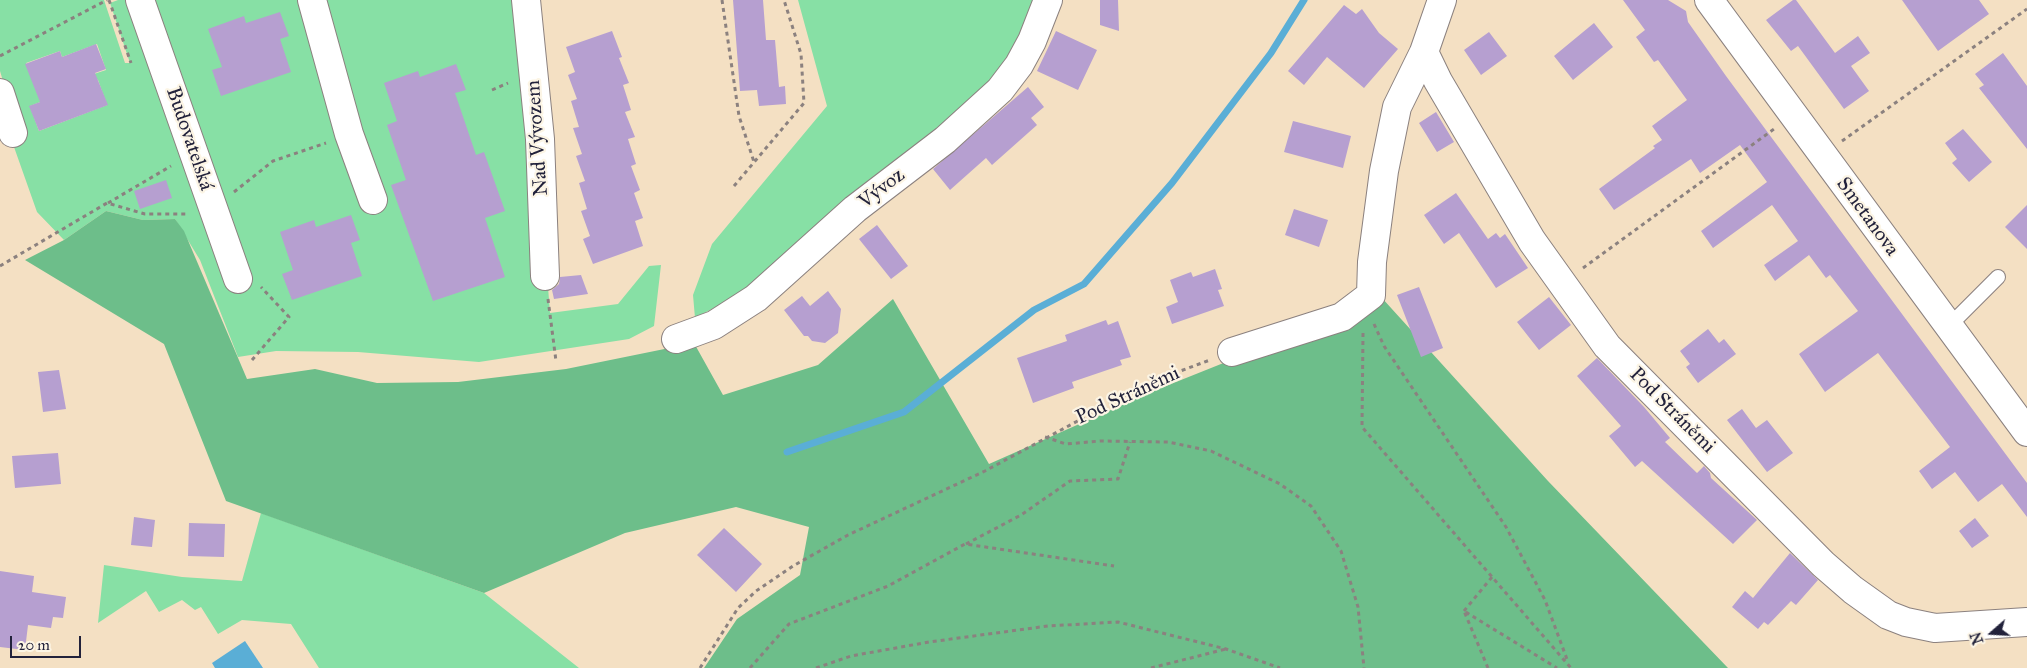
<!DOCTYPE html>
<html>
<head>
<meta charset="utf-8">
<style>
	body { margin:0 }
	#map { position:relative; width:2027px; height:668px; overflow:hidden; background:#f4e0c3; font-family:"IM FELL Great Primer",serif }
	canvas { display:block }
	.north { position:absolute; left:1967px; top:608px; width:50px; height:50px; -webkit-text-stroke:4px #fcf5e5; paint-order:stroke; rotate:251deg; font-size:14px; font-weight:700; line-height:20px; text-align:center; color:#22223b }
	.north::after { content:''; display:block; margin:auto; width:18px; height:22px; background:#22223b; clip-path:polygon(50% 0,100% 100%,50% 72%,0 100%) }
	.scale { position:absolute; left:10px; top:636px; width:71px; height:22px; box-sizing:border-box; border:2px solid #22223b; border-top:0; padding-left:6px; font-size:15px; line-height:18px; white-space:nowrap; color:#22223b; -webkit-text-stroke:4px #fcf5e5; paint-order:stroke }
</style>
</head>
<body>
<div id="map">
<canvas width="2027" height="668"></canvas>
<div class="north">N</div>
<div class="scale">20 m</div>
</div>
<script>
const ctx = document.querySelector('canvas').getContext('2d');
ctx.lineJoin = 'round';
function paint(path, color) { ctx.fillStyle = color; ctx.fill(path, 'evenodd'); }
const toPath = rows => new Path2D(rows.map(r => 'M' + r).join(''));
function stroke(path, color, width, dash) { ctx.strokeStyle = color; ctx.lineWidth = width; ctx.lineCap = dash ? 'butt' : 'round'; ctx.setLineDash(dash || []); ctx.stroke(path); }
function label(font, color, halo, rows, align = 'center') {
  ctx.font = font + ' "IM FELL Great Primer",serif'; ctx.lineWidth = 4.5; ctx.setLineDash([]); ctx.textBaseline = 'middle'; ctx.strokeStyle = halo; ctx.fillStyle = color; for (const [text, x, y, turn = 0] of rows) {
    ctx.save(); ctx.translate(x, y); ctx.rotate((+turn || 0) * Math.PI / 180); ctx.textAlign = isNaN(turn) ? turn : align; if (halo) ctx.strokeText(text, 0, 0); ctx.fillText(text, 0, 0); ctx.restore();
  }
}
paint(toPath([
	[0,0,104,0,125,63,130,63,110,3,118,0,526,0,550,313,618,304,649,266,661,265,654,326,629,339,479,362,358,352,276,351,238,357,200,260,175,219,143,220,106,211,64,240,37,212,14,147,20,139,0,71],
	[97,44,106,70,91,75,98,80,107,105,39,131,30,106,43,101,26,63,60,51,62,57],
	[798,0,1039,0,1008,65,927,142,747,290,695,318,693,295,712,244,827,106],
	[261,513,484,593,579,668,319,668,291,624,242,620,218,634,201,607,195,610,182,600,159,612,146,591,98,623,104,565,182,577,242,581]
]), '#87e0a5');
paint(toPath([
	[106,211,143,220,175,219,184,231,247,379,315,369,377,383,458,382,566,369,694,343,723,395,818,365,893,299,989,464,1156,390,1251,352,1359,313,1372,312,1372,287,1548,481,1728,668,704,668,737,619,800,575,809,527,736,507,625,533,484,593,226,501,164,344,25,260,64,240]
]), '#6dbe8a');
paint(toPath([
	[245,641,263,668,215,668,212,663]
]), '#5aaed6');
stroke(toPath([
	[787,452,904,412,1034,310,1084,284,1172,183,1271,53,1304,0]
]), '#5aaed6', 7);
paint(toPath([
	[733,0,763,0,766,40,775,40,779,87,785,86,786,104,759,106,757,90,740,91],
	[1100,0,1118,0,1119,31,1100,25],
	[1623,0,1668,0,1686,11,1688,22,1726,76,2027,483,2027,517,2002,484,1978,502,1955,472,1932,489,1919,471,1950,447,1878,353,1825,392,1799,354,1858,311,1830,275,1826,278,1809,255,1775,281,1764,265,1798,241,1772,205,1713,248,1701,231,1767,182,1740,145,1700,173,1691,159,1614,210,1599,189,1655,148,1653,146,1662,140,1652,126,1687,100,1658,60,1654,62,1636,37,1645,30],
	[1793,0,1796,0,1835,53,1858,36,1870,53,1851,66,1869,91,1844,109,1798,46,1791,51,1766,20],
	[1902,0,1979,0,1989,14,1938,51],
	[1344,5,1356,14,1362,9,1379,33,1398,49,1364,88,1327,57,1304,85,1288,71],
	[280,12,289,36,280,39,291,72,221,96,212,70,222,67,208,29,244,16,246,23],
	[1594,23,1613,47,1573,80,1554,56],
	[612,31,622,57,619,58,629,83,623,85,631,110,625,112,635,137,628,139,636,164,631,166,640,190,634,193,643,218,635,221,643,246,593,264,583,239,590,236,581,211,587,209,579,183,585,181,576,156,582,154,573,128,579,127,571,101,577,99,568,75,575,72,566,47],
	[1056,31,1097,50,1078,90,1037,71],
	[1489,32,1507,56,1481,75,1464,50],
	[96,44,106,69,95,73,108,105,39,131,29,106,40,102,25,64,60,51,62,57],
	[2003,53,2027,86,2027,149,1979,88,1984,85,1975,74],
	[456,64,466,90,455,93,476,155,484,152,505,211,485,218,505,277,433,301,391,185,406,180,387,125,397,121,384,83,418,71,420,77],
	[1028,87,1044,107,1031,118,1037,125,992,165,986,158,950,190,933,169],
	[1436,112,1454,142,1437,152,1419,123],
	[1293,121,1351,136,1343,168,1284,152],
	[1963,129,1992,162,1969,182,1952,163,1957,159,1945,143],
	[166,180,172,198,140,209,134,191],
	[1456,193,1488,239,1496,233,1500,238,1505,234,1528,268,1496,288,1459,233,1444,244,1424,215],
	[2027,205,2027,249,2005,227],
	[1294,209,1328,220,1319,247,1285,235],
	[351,215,360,240,351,243,362,276,292,300,282,274,293,270,280,232,314,220,316,227],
	[877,225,908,266,891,279,859,239],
	[1215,269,1222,289,1218,290,1224,306,1172,324,1166,307,1178,302,1170,280,1191,272,1193,277],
	[581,275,588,294,554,299,552,290,559,284,560,277],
	[1419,287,1443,348,1421,357,1397,295],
	[828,291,841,309,838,333,825,343,812,341,808,336,804,336,784,310,802,296,810,306],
	[1549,297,1571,325,1539,350,1517,322],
	[1106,320,1108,325,1118,321,1131,357,1120,360,1122,365,1072,382,1074,388,1033,403,1017,358,1067,341,1065,335],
	[1708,329,1719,343,1724,339,1736,354,1698,383,1686,367,1690,364,1680,351],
	[1597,358,1644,407,1670,438,1665,442,1697,473,1704,466,1710,473,1711,478,1757,520,1733,544,1642,461,1635,467,1609,436,1621,426,1577,376],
	[59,370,66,409,43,412,38,372],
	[1742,409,1756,428,1767,420,1793,453,1767,472,1727,420],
	[58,453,61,484,15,488,12,456],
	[134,517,155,520,152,547,131,545],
	[1975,518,1989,536,1972,548,1959,531],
	[189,523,225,524,224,557,188,556],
	[724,528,762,564,736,592,697,555],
	[1790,553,1818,580,1796,605,1791,601,1768,625,1764,622,1758,629,1732,607,1745,591,1753,598],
	[0,571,34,576,32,592,66,597,63,618,53,617,51,628,28,625,25,650,0,647]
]), '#b69fd0');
const service = toPath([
	[1948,327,1998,277]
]);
const minor = toPath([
	[140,0,238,279],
	[312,0,349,134,373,200],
	[526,0,540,139,545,276],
	[1709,0,2027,432],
	[1424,52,1438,81,1532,241,1607,346,1823,564,1853,590,1888,615,1906,622,1935,628,2027,622],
	[0,93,13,133],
	[676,339,714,325,756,298,855,209,945,140,1000,90,1019,65,1032,41,1048,0],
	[1232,352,1342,317,1371,295,1372,262,1384,171,1397,107,1424,52,1442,0]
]);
stroke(service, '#8b817f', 16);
stroke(minor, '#8b817f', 30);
stroke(toPath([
	[109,0,131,63],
	[722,0,739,116,754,162],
	[0,56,107,0],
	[492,90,508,83],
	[1842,141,2027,9],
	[734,186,804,103,801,54,784,0],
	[234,192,273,161,326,143],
	[108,203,171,166],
	[0,266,107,203,145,214,189,214],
	[1583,268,1774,129],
	[548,299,556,361],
	[1374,324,1384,346,1506,527,1545,600,1568,662],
	[1363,333,1362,427,1571,668],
	[252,360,289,317,261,287],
	[1045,437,1066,444,1100,441,1168,442,1211,451,1280,484,1311,506,1341,551,1358,607,1364,668],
	[966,544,1021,515,1070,481,1118,479,1130,442],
	[1464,611,1492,577],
	[700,668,738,608,756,591,793,566,848,535,985,471,1148,383,1210,360],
	[750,668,789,624,888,586,965,544,1114,566],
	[816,668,851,656,929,642,1048,626,1118,622,1226,649,1280,668],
	[1151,668,1226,649],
	[1488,668,1464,611,1557,668]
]), '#8b817f', 3, [4, 4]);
stroke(service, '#fff', 14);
stroke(minor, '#fff', 28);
label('20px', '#22223b', '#fcf5e5', [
	["Nad Vývozem",538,138,-94],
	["Budovatelská",189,139,71],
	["Vývoz",882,189,-38],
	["Smetanova",1867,217,54],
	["Pod Stráněmi",1128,396,-25],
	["Pod Stráněmi",1672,411,45]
]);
</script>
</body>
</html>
